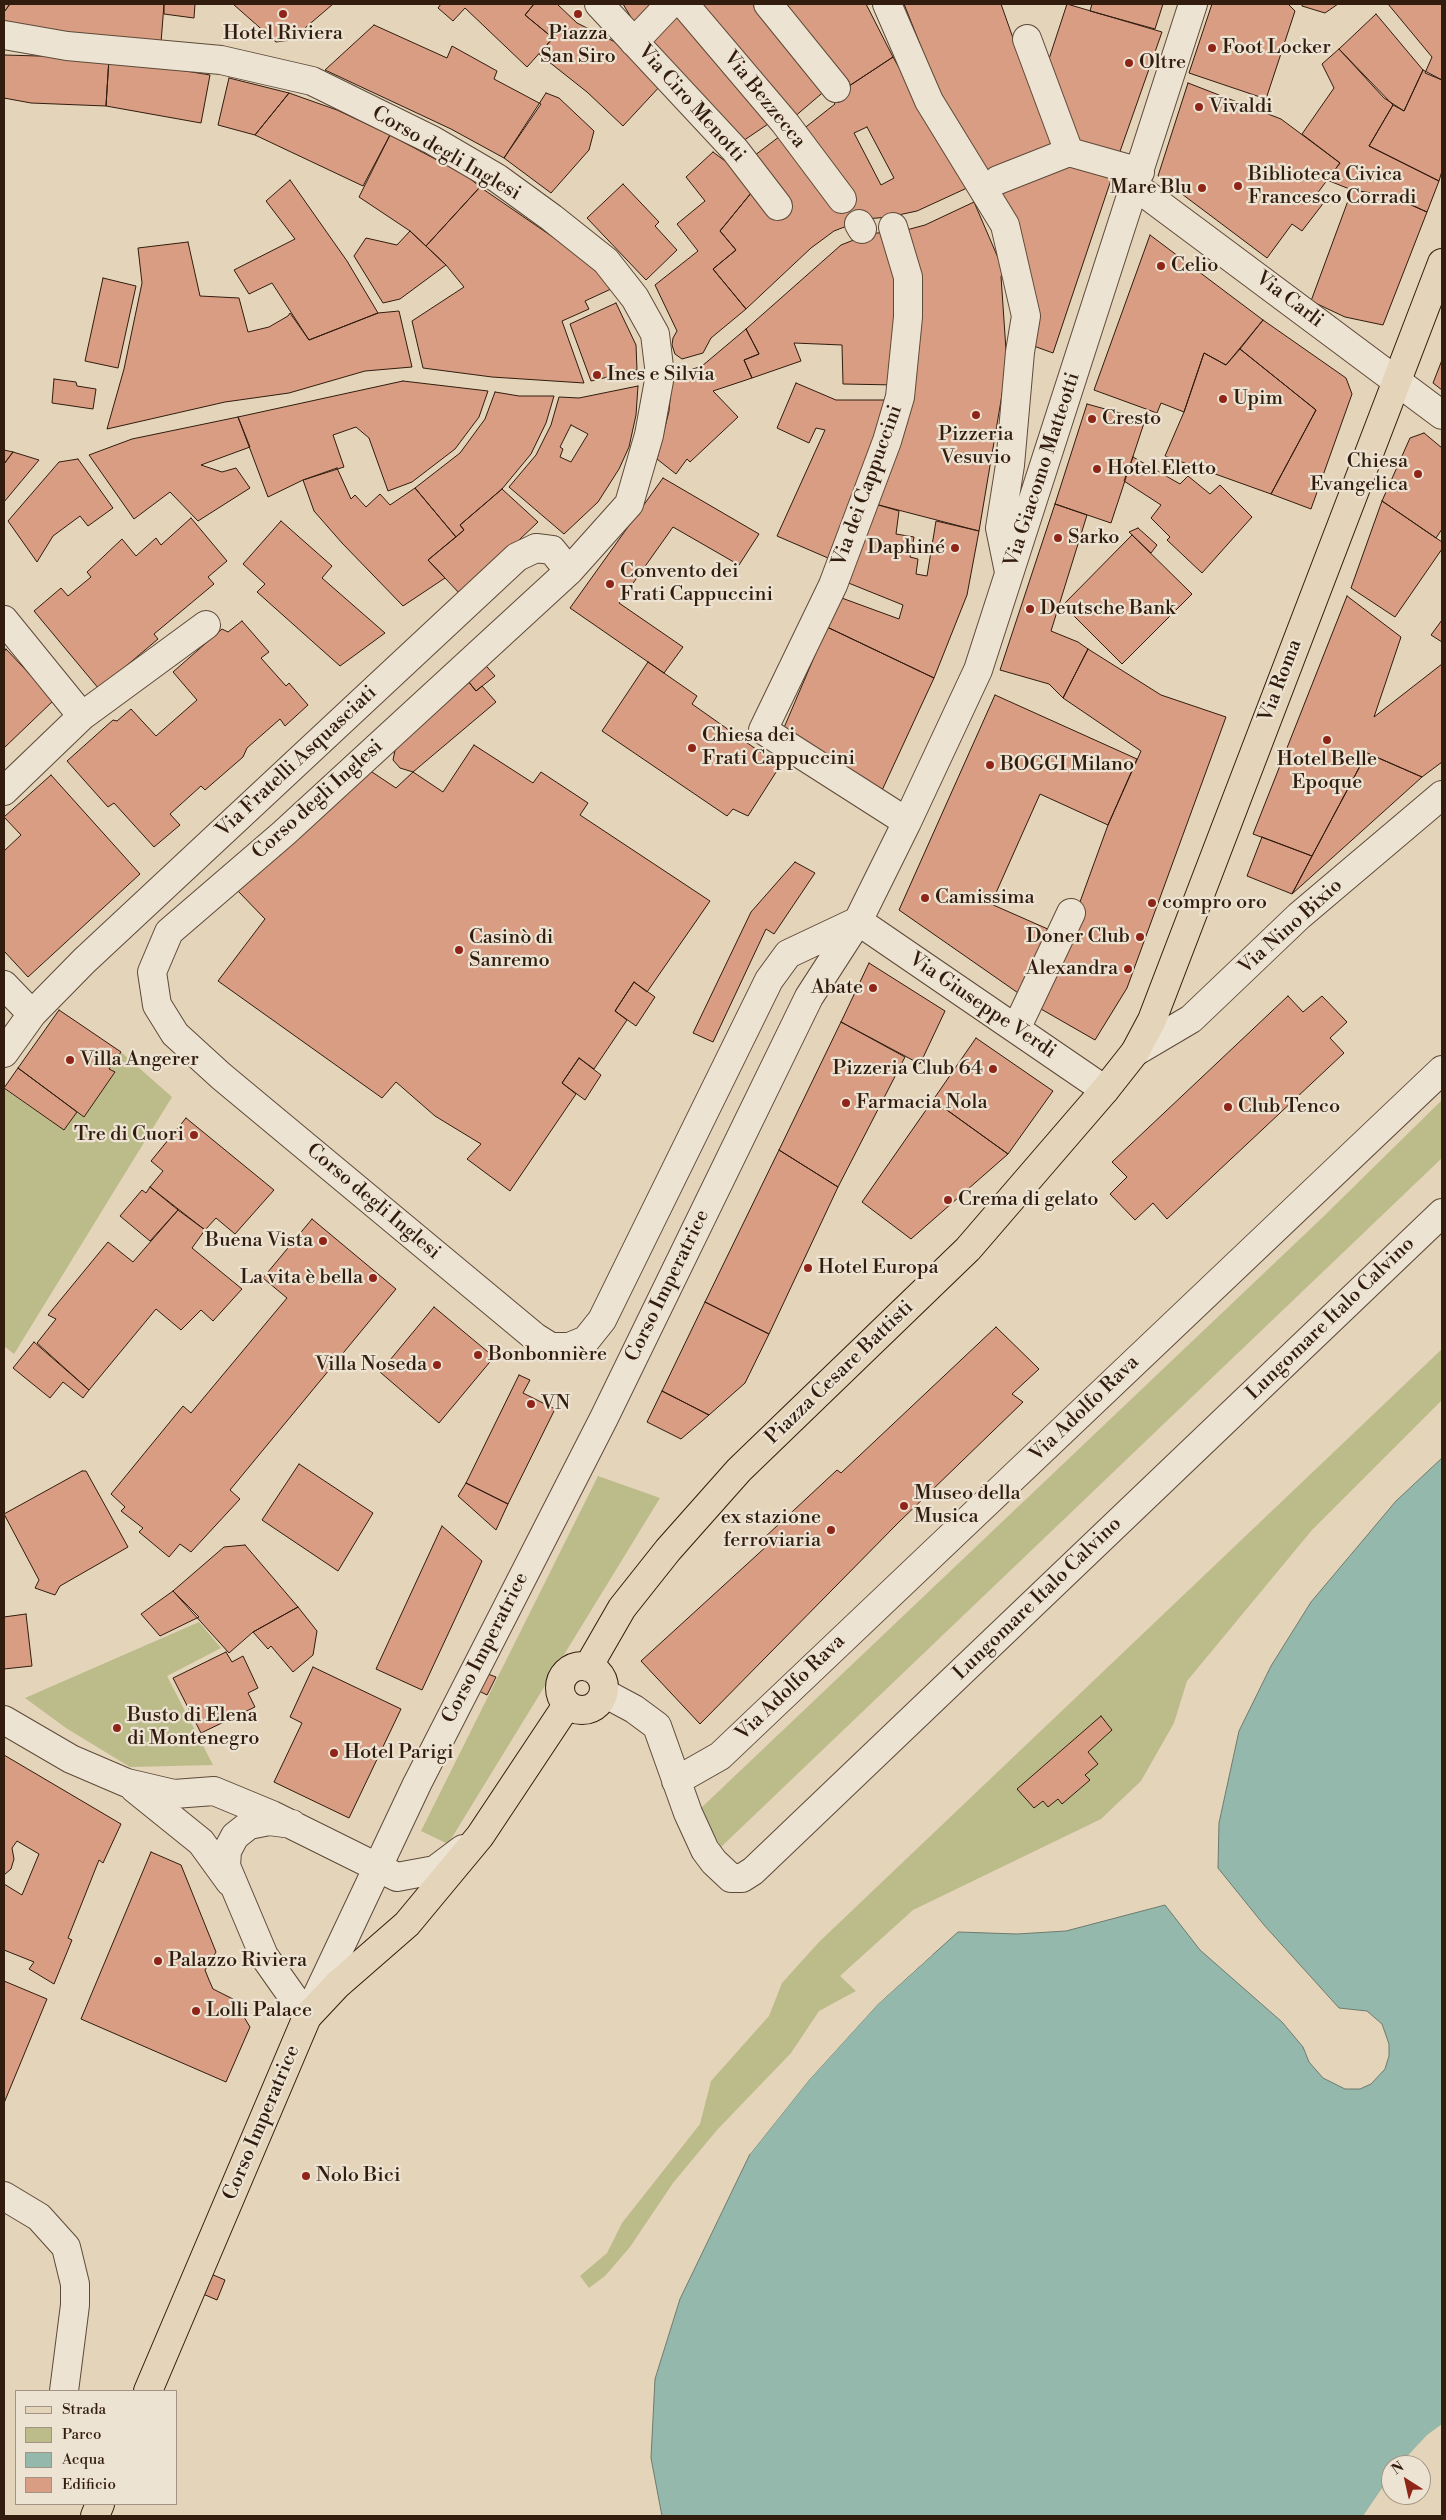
<!DOCTYPE html>
<html>
<head>
<meta charset="utf-8">
<style>
	body { margin:0 }
	#map { position:relative; width:1446px; height:2520px; overflow:hidden; background:#e4d4b9; font-family:"Libre Bodoni",serif }
	canvas { display:block }
	.frame { position:absolute; inset:0; border:5px solid #311c0e; pointer-events:none }
	.legend { position:absolute; left:15px; top:2390px; width:162px; height:115px; box-sizing:border-box; background:#ede3d2; border:1px solid #a29384; margin:0; padding:6px 9px; list-style:none; font-size:15px; color:#311c0e }
	.legend li { display:flex; align-items:center; gap:10px; height:25px }
	.legend b { width:25px; border:1px solid #a29384 }
	.north { position:absolute; left:1381px; top:2455px; width:50px; height:50px; box-sizing:border-box; background:#ede3d2; border:1px solid #a29384; border-radius:50%; rotate:325deg; font-size:14px; font-weight:700; line-height:20px; text-align:center; color:#311c0e }
	.north::after { content:''; display:block; margin:auto; width:18px; height:22px; background:#8f2418; clip-path:polygon(50% 0,100% 100%,50% 72%,0 100%) }
</style>
</head>
<body>
<div id="map">
<canvas width="1446" height="2520"></canvas>
<div class="frame"></div>
<ul class="legend">
<li><b style="height:6px;background:#e4d4b9"></b>Strada</li>
<li><b style="height:14px;background:#bcbb8a"></b>Parco</li>
<li><b style="height:14px;background:#95b8ad"></b>Acqua</li>
<li><b style="height:14px;background:#d89d82"></b>Edificio</li>
</ul>
<div class="north">N</div>
</div>
<script>
const ctx = document.querySelector('canvas').getContext('2d');
ctx.lineJoin = 'round';
function paint(path, color) { ctx.fillStyle = color; ctx.fill(path, 'evenodd'); }
const toPath = rows => new Path2D(rows.map(r => 'M' + r).join(''));
function stroke(path, color, width, dash) { ctx.strokeStyle = color; ctx.lineWidth = width; ctx.lineCap = dash ? 'butt' : 'round'; ctx.setLineDash(dash || []); ctx.stroke(path); }
function label(font, color, halo, rows, align = 'center') {
  ctx.font = font + ' "Libre Bodoni",serif'; ctx.lineWidth = 4.5; ctx.setLineDash([]); ctx.textBaseline = 'middle'; ctx.strokeStyle = halo; ctx.fillStyle = color; for (const [text, x, y, turn = 0] of rows) {
    ctx.save(); ctx.translate(x, y); ctx.rotate((+turn || 0) * Math.PI / 180); ctx.textAlign = isNaN(turn) ? turn : align; if (halo) ctx.strokeText(text, 0, 0); ctx.fillText(text, 0, 0); ctx.restore();
  }
}
paint(toPath([
	[121,1052,172,1097,14,1354,4,1346,4,1089,64,1130,77,1112,84,1117,115,1073,109,1069],
	[1442,1100,1442,1158,721,1847,700,1809,1323,1217],
	[1442,1349,1442,1400,1312,1530,1187,1681,1174,1723,1141,1781,1101,1819,913,1910,840,1976,856,1991,819,2011,791,2053,717,2130,673,2183,630,2247,605,2276,589,2288,580,2276,607,2253,622,2223,700,2124,711,2081,769,2016,782,1983,819,1942],
	[598,1476,660,1498,448,1844,421,1831],
	[199,1622,221,1648,167,1676,213,1765,130,1767,66,1728,25,1698]
]), '#bcbb8a');
const water = toPath([
	[1442,1458,1442,2516,662,2516,651,2458,655,2379,680,2299,750,2154,809,2080,878,2004,958,1932,1017,1934,1066,1931,1165,1905,1200,1950,1282,2022,1303,2047,1309,2062,1323,2078,1345,2089,1360,2089,1371,2084,1385,2069,1389,2056,1389,2044,1382,2024,1367,2011,1339,2008,1264,1925,1218,1868,1219,1823,1239,1731,1271,1666,1311,1602,1396,1501,1442,1458],
	[1391,2465,1421,2465,1421,2495,1391,2495,1391,2465]
]);
paint(water, '#95b8ad');
stroke(water, '#6d7a6d', 1);
paint(toPath([
	[929,1954,932,1955,878,2004,809,2080,750,2154,747,2154,807,2078,876,2002],
	[1442,2424,1442,2516,1363,2516,1391,2475,1391,2495,1421,2495,1421,2465,1399,2465,1427,2435]
]), '#e4d4b9');
const building = toPath([
	[4,4,10,4,4,12,4,4],
	[10,4,164,4,161,43,41,30,4,21,4,12,10,4],
	[164,4,195,4,194,18,164,14,164,4],
	[233,4,333,4,291,40,276,42,233,4],
	[441,4,534,4,525,15,553,38,527,67,465,8,453,21,438,8,441,4],
	[534,4,557,4,577,23,621,45,662,84,623,126,587,92,539,54,553,38,525,15,534,4],
	[623,4,667,4,641,34,623,4],
	[673,4,774,120,737,145,641,37,673,4],
	[695,4,756,4,827,89,793,118,695,4],
	[778,4,866,4,893,57,846,88,778,4],
	[904,4,1001,4,1038,109,1043,107,1060,148,990,177,941,97,904,4],
	[1067,4,1162,32,1117,160,1074,146,1047,65,1067,4],
	[1092,4,1163,4,1155,29,1090,11,1092,4],
	[1212,4,1288,4,1295,11,1266,99,1189,73,1212,4],
	[1302,4,1338,4,1325,13,1302,6,1302,4],
	[1388,4,1442,4,1442,80,1425,73,1432,57,1388,4],
	[1376,14,1423,70,1404,111,1384,98,1339,49,1376,14],
	[374,25,447,58,452,46,497,71,494,79,541,104,504,158,451,129,325,70,374,25],
	[1339,49,1393,105,1369,146,1439,181,1427,212,1391,196,1352,190,1327,180,1340,163,1302,134,1334,88,1322,64,1339,49],
	[4,55,109,58,106,106,31,103,4,98,4,55],
	[893,57,967,188,917,211,889,217,865,219,834,231,811,248,746,309,713,269,736,250,720,231,756,187,750,159,784,133,802,130,835,104,833,101,846,88,893,57],
	[867,127,894,178,881,185,854,133,867,127],
	[109,58,210,75,201,123,106,106,109,58],
	[1423,70,1442,80,1442,171,1439,181,1369,146,1393,105,1404,111,1423,70],
	[229,78,289,93,255,135,218,125,229,78],
	[1188,83,1281,119,1340,163,1316,195,1325,201,1302,231,1292,224,1267,258,1158,176,1188,83],
	[289,93,337,110,390,135,363,186,255,135,289,93],
	[546,93,559,98,594,131,589,150,551,193,504,158,546,93],
	[390,135,467,176,480,187,426,246,410,231,359,197,390,135],
	[713,152,752,181,756,187,720,231,736,250,713,269,746,309,711,338,703,353,682,359,675,354,672,345,673,338,677,331,655,285,698,251,677,224,705,201,686,177,713,152],
	[1068,161,1113,174,1053,353,1031,345,997,190,1068,161],
	[290,180,347,261,378,313,309,340,272,283,249,294,234,270,295,239,266,201,290,180],
	[623,184,659,222,655,226,677,250,646,280,587,218,623,184],
	[480,187,566,246,604,278,611,289,585,301,589,309,562,321,584,383,492,377,423,368,412,321,464,287,446,265,426,246,480,187],
	[1352,190,1391,196,1427,212,1383,325,1345,317,1311,301,1352,190],
	[974,202,1005,274,1001,276,1007,365,979,531,875,504,912,369,899,232,925,225,974,202],
	[410,231,446,265,400,299,383,303,354,256,366,238,397,245,410,231],
	[886,232,899,273,897,385,843,384,842,345,794,343,801,361,752,378,744,360,759,354,746,329,841,245,869,234,886,232],
	[1150,235,1263,320,1226,365,1204,353,1184,412,1161,403,1157,413,1094,390,1150,235],
	[188,242,200,296,239,298,248,332,269,327,288,316,290,313,309,340,378,313,399,311,412,367,365,371,289,393,225,402,107,429,124,369,142,283,138,248,188,242],
	[103,278,136,286,118,368,85,361,103,278],
	[616,303,636,345,637,370,591,381,570,324,616,303],
	[1263,320,1346,378,1352,394,1311,509,1271,494,1316,410,1240,349,1263,320],
	[746,329,759,354,744,360,752,378,713,391,738,417,690,462,687,459,676,474,657,459,669,411,672,376,702,366,746,329],
	[1240,349,1316,410,1271,494,1165,456,1184,412,1204,353,1226,365,1240,349],
	[1442,360,1442,390,1433,383,1442,360],
	[54,379,76,382,77,386,96,389,93,409,52,403,54,379],
	[403,381,488,391,479,417,455,449,412,482,388,491,369,438,356,427,333,435,344,467,303,480,268,497,238,417,403,381],
	[796,383,836,400,890,400,828,558,777,536,825,430,816,428,809,443,777,428,796,383],
	[638,386,636,415,629,447,619,469,598,502,564,534,509,487,536,455,551,425,559,397,579,398,638,386],
	[571,425,588,434,571,462,560,457,563,449,560,447,571,425],
	[495,392,519,396,554,396,546,423,531,454,502,489,460,525,464,530,456,537,415,488,460,453,485,419,495,392],
	[1087,404,1145,420,1111,523,1055,504,1087,404],
	[238,417,250,447,201,465,222,472,236,468,250,488,198,521,170,492,134,519,89,455,132,439,238,417],
	[1424,433,1442,448,1442,529,1436,538,1382,501,1410,438,1424,433],
	[4,450,13,452,4,464,4,450],
	[13,452,39,460,4,502,4,464,13,452],
	[1133,457,1180,484,1188,476,1210,494,1220,485,1252,517,1202,573,1167,540,1170,537,1151,518,1161,505,1124,481,1133,457],
	[78,459,113,508,88,526,80,516,53,536,37,562,8,521,59,462,78,459],
	[337,468,351,499,355,495,366,507,380,494,390,505,415,488,456,537,428,560,445,578,403,606,342,543,314,511,303,480,337,468],
	[663,478,759,534,739,565,673,527,619,603,683,647,664,673,570,608,663,478],
	[502,489,538,522,461,595,428,560,464,530,460,525,502,489],
	[1382,501,1442,542,1442,549,1395,617,1351,588,1382,501],
	[875,504,899,511,896,534,914,537,910,557,918,559,916,574,927,576,936,521,979,531,967,595,934,678,827,627,839,597,899,619,903,605,846,582,875,504],
	[1055,504,1087,515,1051,631,1078,642,1088,649,1063,698,1049,684,1000,670,1055,504],
	[191,518,227,561,208,577,214,584,154,634,158,639,99,689,34,611,61,588,68,596,91,577,87,572,122,539,136,556,156,538,161,545,191,518],
	[281,521,332,566,322,578,385,633,340,666,257,592,265,584,243,564,281,521],
	[1138,528,1157,545,1151,553,1129,532,1138,528],
	[1132,535,1192,594,1122,664,1063,605,1132,535],
	[1347,596,1401,637,1374,717,1442,664,1442,762,1422,777,1367,753,1312,856,1253,834,1347,596],
	[1442,620,1442,642,1431,635,1442,620],
	[242,621,269,652,261,658,286,686,289,683,308,705,285,726,280,719,247,748,243,757,205,790,201,786,170,814,180,825,154,847,114,803,108,807,67,761,113,720,117,721,131,709,156,736,197,700,173,672,222,629,228,632,242,621],
	[827,627,934,678,878,799,780,737,827,627],
	[6,649,54,700,4,748,4,652,6,649],
	[1088,649,1161,695,1226,717,1127,988,1095,1040,1041,1009,1108,825,1141,751,1063,698,1088,649],
	[481,660,495,676,476,691,463,675,481,660],
	[648,662,697,696,692,704,780,766,748,816,733,809,727,816,602,731,648,662],
	[468,681,476,691,482,686,496,702,413,772,400,768,393,760,397,741,468,681],
	[995,695,1137,759,1108,825,1040,794,991,904,1050,930,1021,995,899,910,995,695],
	[474,745,533,783,541,772,588,803,580,815,710,901,647,992,634,982,615,1011,627,1020,594,1069,579,1058,562,1083,576,1094,510,1191,467,1159,481,1144,435,1116,396,1082,382,1098,218,981,265,919,237,890,366,768,396,788,413,772,443,792,474,745],
	[1367,753,1422,777,1292,894,1312,856,1367,753],
	[51,775,140,874,28,977,4,951,4,851,21,835,4,817,51,775],
	[1262,837,1312,856,1292,894,1247,876,1262,837],
	[795,862,815,873,774,934,766,929,713,1042,693,1033,751,912,795,862],
	[869,963,945,1011,920,1064,841,1022,869,963],
	[634,982,655,997,636,1026,615,1011,634,982],
	[1288,996,1303,1012,1322,996,1347,1022,1330,1038,1344,1053,1167,1219,1153,1203,1135,1220,1110,1194,1127,1177,1112,1162,1288,996],
	[59,1010,121,1052,109,1069,115,1072,84,1117,18,1068,59,1010],
	[841,1022,905,1057,838,1187,779,1150,841,1022],
	[976,1038,1053,1091,1008,1154,933,1100,976,1038],
	[579,1058,601,1075,585,1100,562,1083,579,1058],
	[18,1068,77,1112,64,1130,4,1088,18,1068],
	[933,1100,1008,1154,911,1239,862,1202,933,1100],
	[186,1118,274,1190,235,1234,216,1218,205,1230,150,1187,163,1171,151,1161,186,1118],
	[779,1150,838,1187,769,1334,705,1302,779,1150],
	[150,1187,178,1210,150,1241,120,1216,142,1190,146,1193,150,1187],
	[178,1210,205,1230,192,1248,242,1289,213,1321,201,1310,181,1330,156,1309,89,1390,37,1343,56,1319,48,1315,108,1242,133,1262,178,1210],
	[312,1219,396,1289,230,1490,240,1499,191,1552,180,1544,169,1557,139,1532,143,1528,121,1511,125,1507,111,1494,183,1406,191,1413,287,1298,263,1278,312,1219],
	[705,1302,769,1334,745,1383,709,1415,662,1391,705,1302],
	[434,1307,494,1357,439,1423,380,1372,434,1307],
	[996,1327,1039,1369,1012,1394,1023,1402,898,1523,700,1724,641,1661,769,1544,764,1538,837,1470,841,1473,996,1327],
	[34,1342,89,1390,83,1398,63,1382,50,1398,13,1368,34,1342],
	[519,1375,530,1380,523,1393,555,1409,508,1504,466,1483,519,1375],
	[662,1391,709,1415,681,1439,647,1422,662,1391],
	[299,1464,373,1513,338,1571,262,1520,299,1464],
	[82,1471,86,1471,128,1547,60,1586,55,1595,35,1588,39,1580,4,1514,82,1471],
	[466,1483,508,1504,496,1530,458,1496,466,1483],
	[442,1526,482,1561,422,1690,376,1669,442,1526],
	[245,1545,298,1607,253,1632,229,1653,173,1591,224,1547,245,1545],
	[173,1591,199,1617,160,1636,141,1614,173,1591],
	[298,1607,317,1631,313,1655,293,1672,271,1646,268,1649,253,1632,298,1607],
	[26,1614,32,1666,4,1669,4,1617,26,1614],
	[226,1652,232,1662,243,1656,258,1688,248,1693,255,1707,201,1733,173,1678,226,1652],
	[313,1667,401,1709,349,1818,274,1782,302,1723,290,1717,313,1667],
	[488,1674,496,1677,487,1695,479,1691,488,1674],
	[1101,1716,1112,1730,1088,1752,1098,1764,1085,1775,1090,1780,1062,1804,1058,1799,1048,1807,1043,1801,1034,1808,1017,1789,1101,1716],
	[4,1755,121,1824,103,1863,99,1860,68,1938,72,1940,54,1984,29,1969,34,1962,4,1950,4,1884,22,1895,39,1854,17,1841,12,1848,14,1859,11,1869,4,1875,4,1755],
	[151,1852,181,1865,216,1952,205,1970,209,1980,213,1989,233,1999,250,2027,226,2082,81,2019,151,1852],
	[4,1981,47,1999,4,2103,4,1981],
	[211,2274,225,2280,217,2300,203,2294,211,2274]
]);
paint(building, '#d89d82');
stroke(building, '#311c0e', 1);
const minor = toPath([
	[599,4,735,150,778,206],
	[684,4,785,123,842,199],
	[768,4,836,88],
	[887,4,929,101,1005,225,1026,316,1020,352,1010,465,1000,528,1009,572],
	[4,35,67,46,221,60,312,81,432,140,497,178,552,218,606,261,635,298,655,334,660,375,649,435,629,504,569,571,284,833,169,932,152,972,157,1005,175,1034,221,1076,535,1337,551,1347,569,1347,586,1340,602,1320,769,980,788,954,858,921],
	[1027,39,1069,152],
	[634,42,670,4],
	[998,180,1069,152,1140,172],
	[1135,186,1442,415],
	[859,224,862,229],
	[893,227,908,277,908,317,900,397,887,441,833,585,763,730,907,822],
	[4,620,82,716],
	[4,791,82,716,206,625],
	[858,921,1105,1090],
	[4,985,32,1014],
	[1016,1029,1071,913],
	[1135,1052,1191,1019,1299,916,1442,795],
	[4,1053,32,1014,84,961,517,557,536,548,552,550,569,571],
	[604,1693,634,1709,657,1726,688,1813,705,1850,714,1862,731,1878,742,1878,753,1871,1442,1213],
	[4,1720,71,1759,127,1783,174,1794,214,1791,272,1815,397,1877,435,1870,463,1849],
	[676,1781,720,1756,1442,1070],
	[134,1788,201,1842,230,1882],
	[292,1824,269,1821,249,1825,235,1836,227,1851,226,1866,264,1956,307,2017,417,1784,604,1418,809,997,858,921,907,822,978,670,1193,4],
	[4,2196,39,2217,66,2247,75,2284,75,2305,64,2391]
]);
const major = toPath([
	'560 1688a22 22 0 1 1 44 0a22 22 0 1 1-44 0Z',
	[588,1667,622,1608,668,1550,739,1470,968,1249,1105,1090,1135,1052,1152,1020,1442,263],
	[148,2391,307,2017,337,1985,407,1924,480,1836,567,1705],
	[95,2516,100,2504]
]);
stroke(minor, '#5e4a39', 30);
stroke(major, '#311c0e', 30);
stroke(minor, '#ede3d2', 28);
stroke(major, '#e4d4b9', 28);
for (const [x, y, r, color] of [
	[283,14,5,"#8f2418"],
	[578,14,5,"#8f2418"],
	[1212,48,5,"#8f2418"],
	[1129,63,5,"#8f2418"],
	[1199,107,5,"#8f2418"],
	[1238,186,5,"#8f2418"],
	[1202,188,5,"#8f2418"],
	[1161,266,5,"#8f2418"],
	[597,375,5,"#8f2418"],
	[1223,399,5,"#8f2418"],
	[976,415,5,"#8f2418"],
	[1092,419,5,"#8f2418"],
	[1097,469,5,"#8f2418"],
	[1418,474,5,"#8f2418"],
	[1058,538,5,"#8f2418"],
	[955,548,5,"#8f2418"],
	[610,584,5,"#8f2418"],
	[1030,609,5,"#8f2418"],
	[1327,740,5,"#8f2418"],
	[692,748,5,"#8f2418"],
	[990,765,5,"#8f2418"],
	[925,898,5,"#8f2418"],
	[1152,903,5,"#8f2418"],
	[1140,937,5,"#8f2418"],
	[459,950,5,"#8f2418"],
	[1128,969,5,"#8f2418"],
	[873,988,5,"#8f2418"],
	[70,1060,5,"#8f2418"],
	[993,1069,5,"#8f2418"],
	[846,1103,5,"#8f2418"],
	[1228,1107,5,"#8f2418"],
	[194,1135,5,"#8f2418"],
	[948,1200,5,"#8f2418"],
	[323,1241,5,"#8f2418"],
	[808,1268,5,"#8f2418"],
	[373,1278,5,"#8f2418"],
	[478,1355,5,"#8f2418"],
	[437,1365,5,"#8f2418"],
	[531,1404,5,"#8f2418"],
	[904,1506,5,"#8f2418"],
	[831,1530,5,"#8f2418"],
	[117,1728,5,"#8f2418"],
	[334,1753,5,"#8f2418"],
	[158,1961,5,"#8f2418"],
	[196,2011,5,"#8f2418"],
	[306,2176,5,"#8f2418"]
]) { const dot = new Path2D(); dot.arc(x, y, r, 0, 2 * Math.PI); ctx.fillStyle = color; ctx.fill(dot); stroke(dot, '#ede3d2', 2); }
label('20px', '#311c0e', '#ede3d2', [
	["Hotel Riviera",283,34,"center"],
	["Piazza",578,34,"center"],
	["San Siro",578,57,"center"],
	["Foot Locker",1222,48],
	["Oltre",1139,63],
	["Vivaldi",1209,107],
	["Biblioteca Civica",1248,175],
	["Francesco Corradi",1248,198],
	["Mare Blu",1192,188,"right"],
	["Celio",1171,266],
	["Ines e Silvia",607,375],
	["Upim",1233,399],
	["Cresto",1102,419],
	["Pizzeria",976,435,"center"],
	["Vesuvio",976,458,"center"],
	["Chiesa",1408,462,"right"],
	["Evangelica",1408,485,"right"],
	["Hotel Eletto",1107,469],
	["Sarko",1068,538],
	["Daphiné",945,548,"right"],
	["Convento dei",620,572],
	["Frati Cappuccini",620,595],
	["Deutsche Bank",1040,609],
	["Chiesa dei",702,736],
	["Frati Cappuccini",702,759],
	["Hotel Belle",1327,760,"center"],
	["Epoque",1327,783,"center"],
	["BOGGI Milano",1000,765],
	["Camissima",935,898],
	["compro oro",1162,903],
	["Doner Club",1130,937,"right"],
	["Casinò di",469,938],
	["Sanremo",469,961],
	["Alexandra",1118,969,"right"],
	["Abate",863,988,"right"],
	["Villa Angerer",80,1060],
	["Pizzeria Club 64",983,1069,"right"],
	["Farmacia Nola",856,1103],
	["Club Tenco",1238,1107],
	["Tre di Cuori",184,1135,"right"],
	["Crema di gelato",958,1200],
	["Buena Vista",313,1241,"right"],
	["Hotel Europa",818,1268],
	["La vita è bella",363,1278,"right"],
	["Bonbonnière",488,1355],
	["Villa Noseda",427,1365,"right"],
	["VN",541,1404],
	["Museo della",914,1494],
	["Musica",914,1517],
	["ex stazione",821,1518,"right"],
	["ferroviaria",821,1541,"right"],
	["Busto di Elena",127,1716],
	["di Montenegro",127,1739],
	["Hotel Parigi",344,1753],
	["Palazzo Riviera",168,1961],
	["Lolli Palace",206,2011],
	["Nolo Bici",316,2176]
], 'left');
label('20px', '#311c0e', '#ede3d2', [
	["Via Bezzecca",764,100,51],
	["Via Ciro Menotti",691,104,48],
	["Corso degli Inglesi",446,154,30],
	["Via Carli",1289,300,37],
	["Via Giacomo Matteotti",1043,470,-72],
	["Via dei Cappuccini",868,486,-70],
	["Via Roma",1281,681,-69],
	["Via Fratelli Asquasciati",297,762,-43],
	["Corso degli Inglesi",318,800,-42],
	["Via Nino Bixio",1291,927,-42],
	["Via Giuseppe Verdi",982,1006,34],
	["Corso degli Inglesi",373,1202,40],
	["Corso Imperatrice",668,1286,-64],
	["Lungomare Italo Calvino",1331,1319,-44],
	["Piazza Cesare Battisti",840,1373,-44],
	["Via Adolfo Rava",1085,1409,-44],
	["Lungomare Italo Calvino",1038,1599,-44],
	["Corso Imperatrice",486,1648,-63],
	["Via Adolfo Rava",791,1688,-44],
	["Corso Imperatrice",262,2123,-67]
]);
</script>
</body>
</html>
